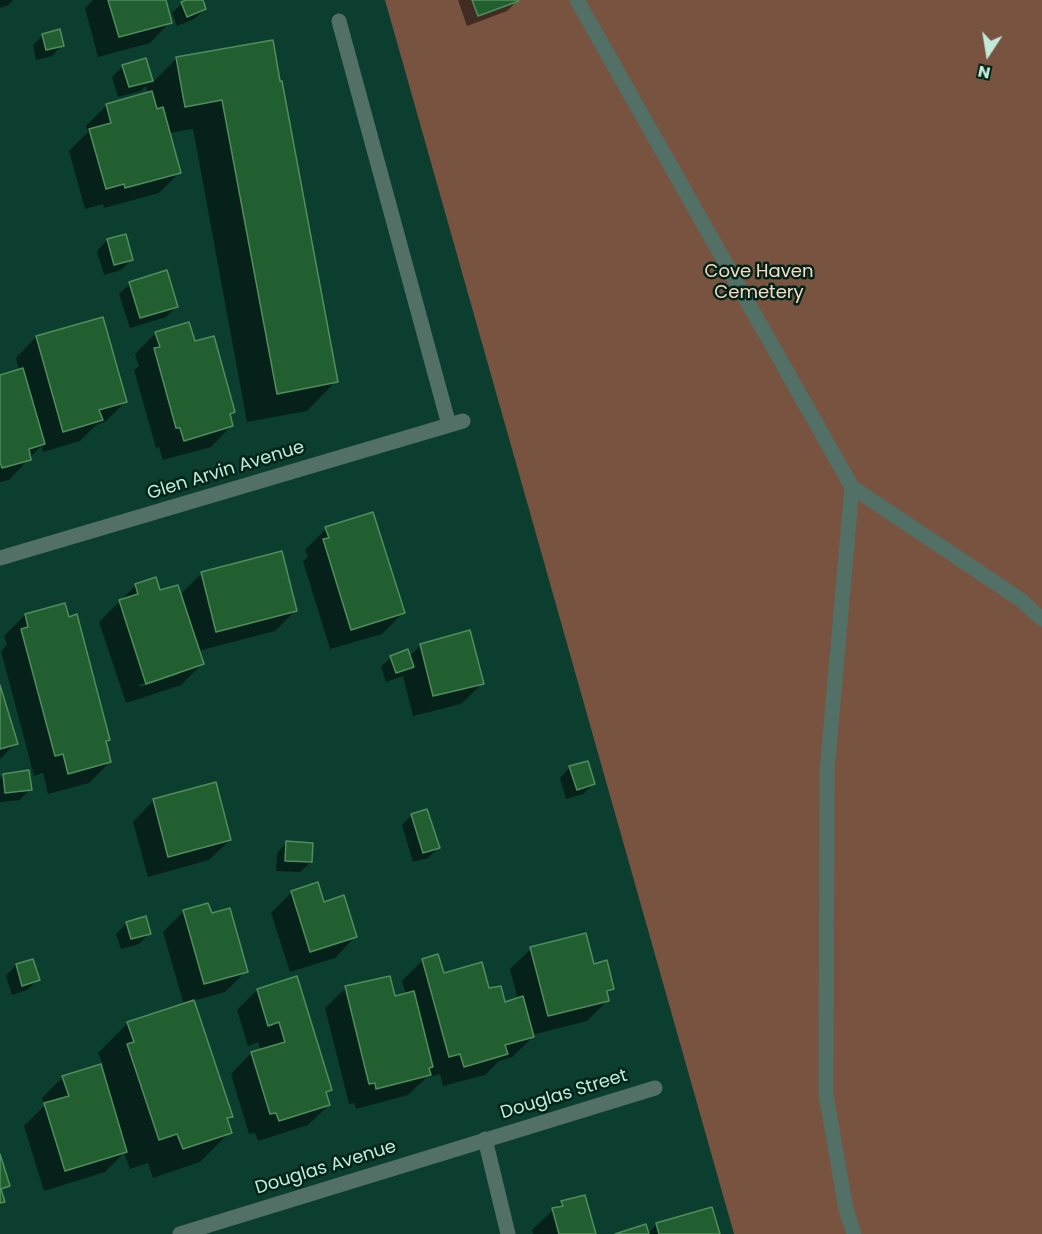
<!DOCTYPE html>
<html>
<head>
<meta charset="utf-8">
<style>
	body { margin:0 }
	#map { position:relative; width:1042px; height:1234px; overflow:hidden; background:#0c3e30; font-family:Poppins,sans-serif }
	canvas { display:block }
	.north { position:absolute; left:958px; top:24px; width:60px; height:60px; -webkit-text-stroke:4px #002418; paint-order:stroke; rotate:192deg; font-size:16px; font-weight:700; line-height:24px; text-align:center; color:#c0ead9 }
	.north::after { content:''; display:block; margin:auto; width:21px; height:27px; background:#c0ead9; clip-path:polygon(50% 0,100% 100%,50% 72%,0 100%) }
</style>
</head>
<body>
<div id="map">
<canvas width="1042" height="1234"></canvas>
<div class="north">N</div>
</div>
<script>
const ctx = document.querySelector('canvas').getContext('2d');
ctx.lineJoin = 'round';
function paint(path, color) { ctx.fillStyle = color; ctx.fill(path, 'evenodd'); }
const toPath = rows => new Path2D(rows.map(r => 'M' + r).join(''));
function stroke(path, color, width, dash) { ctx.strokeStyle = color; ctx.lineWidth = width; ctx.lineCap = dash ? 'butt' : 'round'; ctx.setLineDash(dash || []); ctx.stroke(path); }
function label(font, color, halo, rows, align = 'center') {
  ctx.font = font + ' Poppins,sans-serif'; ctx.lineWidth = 5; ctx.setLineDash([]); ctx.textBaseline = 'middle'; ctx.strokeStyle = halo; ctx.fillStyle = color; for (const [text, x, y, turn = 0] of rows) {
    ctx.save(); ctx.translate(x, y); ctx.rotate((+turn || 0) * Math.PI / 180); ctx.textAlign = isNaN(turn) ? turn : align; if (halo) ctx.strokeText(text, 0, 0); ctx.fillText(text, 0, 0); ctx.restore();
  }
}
paint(toPath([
	[385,0,1042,0,1042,1234,734,1234]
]), '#785340');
paint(toPath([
	[0,0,13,0,8,5,0,8],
	[93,0,164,0,170,22,150,43,98,57,85,8],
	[190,0,201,0,205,9,194,19,177,26,172,13,182,3],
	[458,0,517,0,517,1,507,11,467,26],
	[43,35,62,45,52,56,36,60,33,45],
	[272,41,336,381,307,411,247,422,193,129,169,133,180,172,159,193,104,208,103,204,85,209,69,151,88,132,86,126,107,105,148,94,146,86,141,91,118,97,112,77,123,66,145,60,152,83,176,59],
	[125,236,131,260,121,270,104,275,97,251,107,240],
	[130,284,176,307,166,317,130,328,119,294],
	[156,333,194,343,234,412,229,417,231,426,211,447,163,460,159,447,156,448,134,370,139,366,135,354],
	[36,337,126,401,105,422,96,425,80,441,43,452,41,446,9,480,0,482,0,376,19,371,16,358],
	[326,529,403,613,382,634,330,649,303,561,308,557,305,550],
	[202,573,296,610,275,631,198,651,202,664,181,685,126,703,99,622,136,585,180,595],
	[179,671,179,674,140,687,139,685],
	[64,605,108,739,105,743,110,762,89,783,48,794,43,773,34,776,1,651,7,645,4,636,25,615],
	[421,645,482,684,461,704,413,716,403,676,386,682,381,667,391,657,409,657],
	[0,690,16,743,0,759],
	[570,767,594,783,583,794,566,799,560,778],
	[3,775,30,789,20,800,0,802,0,778],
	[215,784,230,840,209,860,148,877,133,822,153,801],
	[412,815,438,848,428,858,413,862,402,825],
	[287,842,311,862,300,872,276,871,277,853],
	[292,892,323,904,355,937,335,958,290,972,271,913],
	[184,911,211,915,246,971,225,992,193,1001,231,1116,226,1121,230,1132,200,1162,153,1178,148,1163,130,1169,124,1153,105,1172,44,1191,24,1126,45,1105,42,1098,63,1077,103,1065,98,1053,128,1023,184,1005,163,932],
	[127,923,149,934,139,944,121,949,116,934],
	[531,949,593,966,613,988,606,995,608,1000,587,1021,532,1035,533,1037,512,1057,499,1061,485,1075,443,1086,440,1074,426,1078,408,1095,356,1109,354,1103,349,1104,325,1008,346,988,394,998,406,995,402,981,423,960,443,974,488,990,504,1004,518,1000,510,969],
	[16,965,38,980,27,990,12,995,6,976],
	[257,990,330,1090,325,1095,329,1105,308,1125,258,1141,255,1133,249,1134,231,1074,251,1053,261,1051,258,1042,248,1046,237,1010],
	[562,1202,594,1234,533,1234,532,1230,553,1210,555,1209],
	[711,1209,719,1234,620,1234,647,1234,656,1225]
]), '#0007');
const building = toPath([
	[108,0,166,0,172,23,119,37,108,0],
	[186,0,203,0,206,9,187,17,181,2,186,0],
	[472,0,518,0,519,1,478,16,472,0],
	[60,29,64,46,46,50,42,34,60,29],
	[273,40,280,81,282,81,338,382,277,394,222,100,185,107,176,57,273,40],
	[146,58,153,81,129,87,122,65,146,58],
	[152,91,157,109,163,107,181,173,125,188,124,184,106,189,89,129,111,123,106,104,152,91],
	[126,234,133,260,114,265,107,239,126,234],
	[167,270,178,307,140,318,129,282,167,270],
	[103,317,127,402,99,410,103,420,63,432,36,336,103,317],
	[189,322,195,341,214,336,235,412,230,414,233,426,184,441,180,428,176,428,154,348,160,347,155,332,189,322],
	[23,368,45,444,29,449,31,460,2,468,0,462,0,375,23,368],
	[373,512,405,613,351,630,323,539,329,538,325,527,373,512],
	[282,551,297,611,216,632,201,572,282,551],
	[156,577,160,590,178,585,204,664,146,684,119,600,138,594,135,584,156,577],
	[65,603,69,617,77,614,110,740,106,741,111,762,68,774,63,754,55,756,21,629,28,627,25,614,65,603],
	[470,630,484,684,433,696,420,644,470,630],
	[408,649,414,667,396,673,390,656,408,649],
	[0,685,18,744,0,749,0,685],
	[588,761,595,784,577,790,569,766,588,761],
	[29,770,32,790,5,793,3,774,29,770],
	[216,782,231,840,168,857,153,799,216,782],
	[427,809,440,848,423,853,411,814,427,809],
	[286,841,313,843,312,862,285,861,286,841],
	[318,882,324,902,344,895,357,937,310,952,291,891,318,882],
	[208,903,212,913,230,908,248,972,204,984,183,910,208,903],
	[146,916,151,934,131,939,126,922,146,916],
	[586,933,594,964,607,960,614,989,607,991,609,1001,548,1016,530,947,586,933],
	[438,954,444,973,482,962,489,988,501,986,505,1002,523,996,534,1037,505,1045,508,1054,464,1067,460,1054,449,1057,422,959,438,954],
	[33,959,40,980,22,986,16,964,33,959],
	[297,976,332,1090,326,1092,330,1105,279,1121,276,1113,270,1114,251,1052,285,1042,279,1022,268,1026,257,989,297,976],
	[390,976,395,996,414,991,433,1067,429,1068,431,1075,376,1089,375,1083,369,1084,345,986,390,976],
	[194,1000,233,1117,227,1118,232,1133,183,1149,177,1134,159,1140,127,1044,134,1042,127,1022,194,1000],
	[101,1064,127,1152,65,1171,44,1103,69,1096,62,1076,101,1064],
	[0,1154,10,1186,1,1189,5,1202,0,1203,0,1154],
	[585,1195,596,1234,559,1234,552,1208,563,1206,561,1201,585,1195],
	[712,1207,720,1234,659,1234,656,1223,712,1207],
	[646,1224,649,1234,615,1234,646,1224]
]);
paint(building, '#215f31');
stroke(building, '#518d5c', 1.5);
stroke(toPath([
	[577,0,852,487,827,771,826,1095,846,1209,854,1234],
	[339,21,449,425],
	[852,487,1021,600,1042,619],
	[0,558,463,421],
	[485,1139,508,1234],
	[180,1234,655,1088]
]), '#527065', 15);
label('18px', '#fcd8c5', '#002418', [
	["Cove Haven",759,272],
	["Cemetery",759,293]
]);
label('18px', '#c0ead9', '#002418', [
	["Glen Arvin Avenue",226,471,-17],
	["Douglas Street",564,1095,-17],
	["Douglas Avenue",326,1168,-17]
]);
</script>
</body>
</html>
